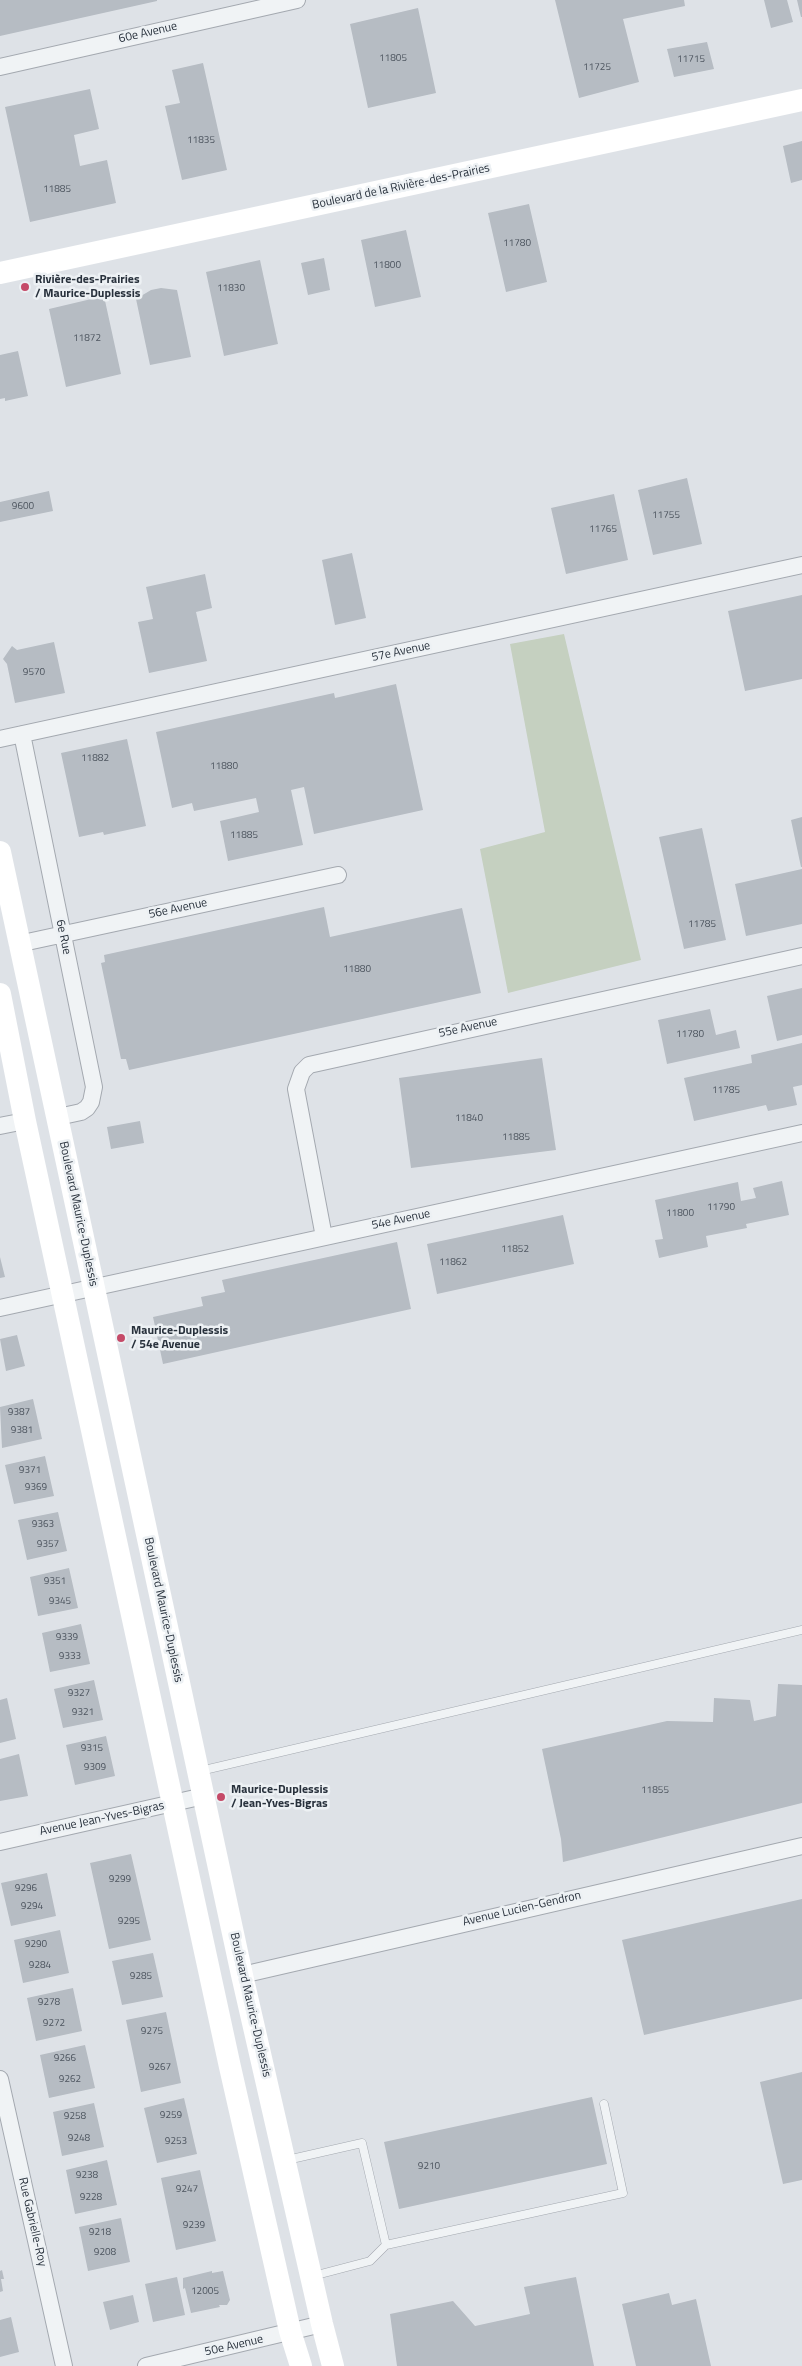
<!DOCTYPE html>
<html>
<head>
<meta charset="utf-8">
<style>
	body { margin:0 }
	canvas { display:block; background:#dee2e7 }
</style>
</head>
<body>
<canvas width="802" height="2366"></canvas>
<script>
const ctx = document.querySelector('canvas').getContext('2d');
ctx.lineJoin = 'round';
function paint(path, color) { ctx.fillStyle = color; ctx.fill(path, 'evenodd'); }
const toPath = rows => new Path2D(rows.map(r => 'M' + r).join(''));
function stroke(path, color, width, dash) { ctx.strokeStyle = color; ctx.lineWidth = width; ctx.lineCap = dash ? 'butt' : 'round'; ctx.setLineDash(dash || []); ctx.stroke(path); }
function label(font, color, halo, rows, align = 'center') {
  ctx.font = font + ' "Titillium Web",sans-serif'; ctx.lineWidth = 5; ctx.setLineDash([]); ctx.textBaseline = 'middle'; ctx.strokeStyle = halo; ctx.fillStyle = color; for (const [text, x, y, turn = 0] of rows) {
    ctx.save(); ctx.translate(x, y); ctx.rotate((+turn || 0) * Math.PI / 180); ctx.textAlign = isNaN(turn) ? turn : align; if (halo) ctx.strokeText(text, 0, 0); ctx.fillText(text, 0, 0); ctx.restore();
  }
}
paint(toPath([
	[564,634,641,960,508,993,480,849,545,832,510,644]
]), '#c5d0c0');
paint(toPath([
	[0,0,157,0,157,1,0,36],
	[555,0,684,0,685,6,623,19,639,82,579,98],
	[764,0,787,0,793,22,771,28],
	[797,0,802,0,802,17,801,17],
	[418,8,436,93,368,108,350,24],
	[707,42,714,69,674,77,667,49],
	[203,63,227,170,182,180,165,106,180,103,172,70],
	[90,89,99,129,74,135,80,166,107,160,116,203,30,222,5,107],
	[802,141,802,180,791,183,783,146],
	[529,204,547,282,506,292,488,213],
	[406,230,421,297,375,307,361,240],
	[324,258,330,290,308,295,301,263],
	[260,260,278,344,224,356,206,272],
	[161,288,177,290,191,357,150,365,136,299,151,290],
	[104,296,121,374,66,387,49,309],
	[18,351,28,396,5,401,5,398,0,399,0,355],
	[687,478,702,544,653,555,638,490],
	[49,491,53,511,0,522,0,502],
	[614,494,628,560,566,574,551,508],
	[352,553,366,618,335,625,322,560],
	[205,574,212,608,196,612,207,661,149,673,138,622,153,619,146,587],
	[802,595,802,679,745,691,728,611],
	[54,642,65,693,15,703,7,664,3,659,12,646,17,650],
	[396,684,423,810,314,834,304,787,291,790,303,845,228,861,220,821,259,812,256,798,194,811,192,803,172,808,156,732,334,693,335,698],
	[127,739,146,826,104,835,103,832,79,837,61,753],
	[802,817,802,867,801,867,791,820],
	[702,828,726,940,684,949,659,837],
	[802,869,802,924,746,936,735,884],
	[324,907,330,937,462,908,481,993,129,1070,126,1059,121,1059,101,963,105,962,104,955],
	[802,988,802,1035,777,1041,767,996],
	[710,1009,716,1035,736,1030,740,1048,667,1064,658,1020],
	[802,1043,802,1085,793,1087,797,1105,768,1111,766,1105,694,1121,684,1078,752,1063,751,1055],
	[542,1058,556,1150,411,1168,399,1078],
	[140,1121,144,1143,111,1149,107,1127],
	[782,1181,789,1215,746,1224,747,1228,706,1236,708,1247,659,1258,655,1240,663,1239,655,1200,738,1182,741,1201,756,1198,753,1188],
	[563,1215,574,1264,437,1294,427,1244],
	[397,1242,411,1309,163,1364,153,1317,203,1306,201,1297,225,1292,222,1280],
	[0,1257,5,1277,0,1278],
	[17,1335,25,1366,6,1371,0,1339],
	[33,1399,42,1439,2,1448,0,1407],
	[45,1456,54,1496,14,1504,5,1465],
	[58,1512,67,1551,27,1560,18,1520],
	[69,1568,78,1608,38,1616,30,1577],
	[81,1624,90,1664,50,1672,42,1633],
	[94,1680,103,1720,63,1728,54,1689],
	[778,1684,802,1685,802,1803,563,1862,561,1839,542,1749,667,1721,713,1722,714,1698,750,1700,754,1721,776,1716],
	[7,1698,16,1739,0,1743,0,1700],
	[106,1736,115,1776,75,1785,66,1745],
	[19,1754,28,1796,0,1801,0,1759],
	[131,1854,151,1940,109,1949,90,1863],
	[47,1873,56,1916,11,1926,1,1883],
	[802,1899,802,1999,644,2035,622,1940],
	[60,1930,69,1973,23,1983,14,1940],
	[153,1953,163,1997,122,2005,112,1961],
	[73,1988,82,2031,36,2041,27,1998],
	[166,2012,181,2083,141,2092,126,2020],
	[85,2045,95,2088,49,2098,40,2055],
	[802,2072,802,2180,783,2184,760,2082],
	[592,2097,607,2164,399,2209,384,2142],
	[184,2098,197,2154,157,2163,144,2108],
	[94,2103,104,2147,62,2156,53,2112],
	[107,2160,117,2205,75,2214,66,2170],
	[200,2170,216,2241,176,2250,161,2178],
	[121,2218,130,2262,88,2271,79,2227],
	[2,2270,4,2279,1,2279,3,2291,0,2292,0,2271],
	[212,2271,212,2273,223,2271,230,2300,227,2305,219,2305,220,2307,191,2313,185,2288,183,2289,183,2278],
	[177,2277,185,2315,153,2322,145,2284],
	[576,2277,594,2366,397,2366,390,2314,453,2301,475,2326,530,2314,524,2287],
	[669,2293,672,2305,696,2299,711,2366,636,2366,622,2304],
	[133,2295,139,2322,110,2330,103,2302],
	[11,2317,19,2352,0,2357,0,2320]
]), '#b6bcc3');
const lane = toPath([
	[200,1771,802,1630],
	[287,2160,362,2143,386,2245,370,2261,313,2276],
	[386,2245,623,2193,604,2104]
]);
const street = toPath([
	[0,67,297,0],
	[22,734,94,1087,91,1102,87,1108,81,1112,58,1117],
	[0,739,802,565],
	[18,944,338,875],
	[0,1126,25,1121],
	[324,1237,296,1089,302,1072,309,1065,802,956],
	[0,1308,802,1133],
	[0,1842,204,1796],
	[242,1975,802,1846],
	[0,2079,64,2366],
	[146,2366,322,2324]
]);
stroke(lane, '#a4a9b0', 9);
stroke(street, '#a4a9b0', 18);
stroke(lane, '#f0f3f5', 8);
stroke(street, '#f0f3f5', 16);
stroke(toPath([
	[0,273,802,100],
	[0,852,242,1975,322,2324,333,2366],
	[0,994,25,1121,230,2067,290,2331,301,2366]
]), '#fff', 22);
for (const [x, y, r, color] of [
	[25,287,5,"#c54a68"],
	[121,1338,5,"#c54a68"],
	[221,1797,5,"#c54a68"]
]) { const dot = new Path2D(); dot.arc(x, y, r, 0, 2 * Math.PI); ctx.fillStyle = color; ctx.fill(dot); stroke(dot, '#edf1f4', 2); }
label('10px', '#4c545e', null, [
	["11805",393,59],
	["11715",691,60],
	["11725",597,68],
	["11835",201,141],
	["11885",57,190],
	["11780",517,244],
	["11800",387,266],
	["11830",231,289],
	["11872",87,339],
	["9600",23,507],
	["11755",666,516],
	["11765",603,530],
	["9570",34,673],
	["11882",95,759],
	["11880",224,767],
	["11885",244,836],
	["11785",702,925],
	["11880",357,970],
	["11780",690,1035],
	["11785",726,1091],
	["11840",469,1119],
	["11885",516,1138],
	["11790",721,1208],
	["11800",680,1214],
	["11852",515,1250],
	["11862",453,1263],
	["9387",19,1413],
	["9381",22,1431],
	["9371",30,1471],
	["9369",36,1488],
	["9363",43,1525],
	["9357",48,1545],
	["9351",55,1582],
	["9345",60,1602],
	["9339",67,1638],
	["9333",70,1657],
	["9327",79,1694],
	["9321",83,1713],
	["9315",92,1749],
	["9309",95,1768],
	["11855",655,1791],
	["9299",120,1880],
	["9296",26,1889],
	["9294",32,1907],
	["9295",129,1922],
	["9290",36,1945],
	["9284",40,1966],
	["9285",141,1977],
	["9278",49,2003],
	["9272",54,2024],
	["9275",152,2032],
	["9266",65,2059],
	["9267",160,2068],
	["9262",70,2080],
	["9259",171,2116],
	["9258",75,2117],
	["9248",79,2139],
	["9253",176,2142],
	["9210",429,2167],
	["9238",87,2176],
	["9247",187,2190],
	["9228",91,2198],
	["9239",194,2226],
	["9218",100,2233],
	["9208",105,2253],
	["12005",205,2292]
]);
label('12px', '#28313c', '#edf1f4', [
	["60e Avenue",148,33,-13],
	["Boulevard de la Rivière-des-Prairies",401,187,-12],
	["57e Avenue",401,652,-12],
	["56e Avenue",178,909,-12],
	["6e Rue",63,937,78],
	["55e Avenue",468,1028,-12],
	["Boulevard Maurice-Duplessis",78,1214,78],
	["54e Avenue",401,1220,-12],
	["Boulevard Maurice-Duplessis",163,1610,78],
	["Avenue Jean-Yves-Bigras",102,1819,-12],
	["Avenue Lucien-Gendron",522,1909,-13],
	["Boulevard Maurice-Duplessis",250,2005,77],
	["Rue Gabrielle-Roy",32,2222,77],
	["50e Avenue",234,2346,-13]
]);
label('bold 12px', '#28313c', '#edf1f4', [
	["Rivière-des-Prairies",35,280],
	["/ Maurice-Duplessis",35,294],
	["Maurice-Duplessis",131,1331],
	["/ 54e Avenue",131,1345],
	["Maurice-Duplessis",231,1790],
	["/ Jean-Yves-Bigras",231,1804]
], 'left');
</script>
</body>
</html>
